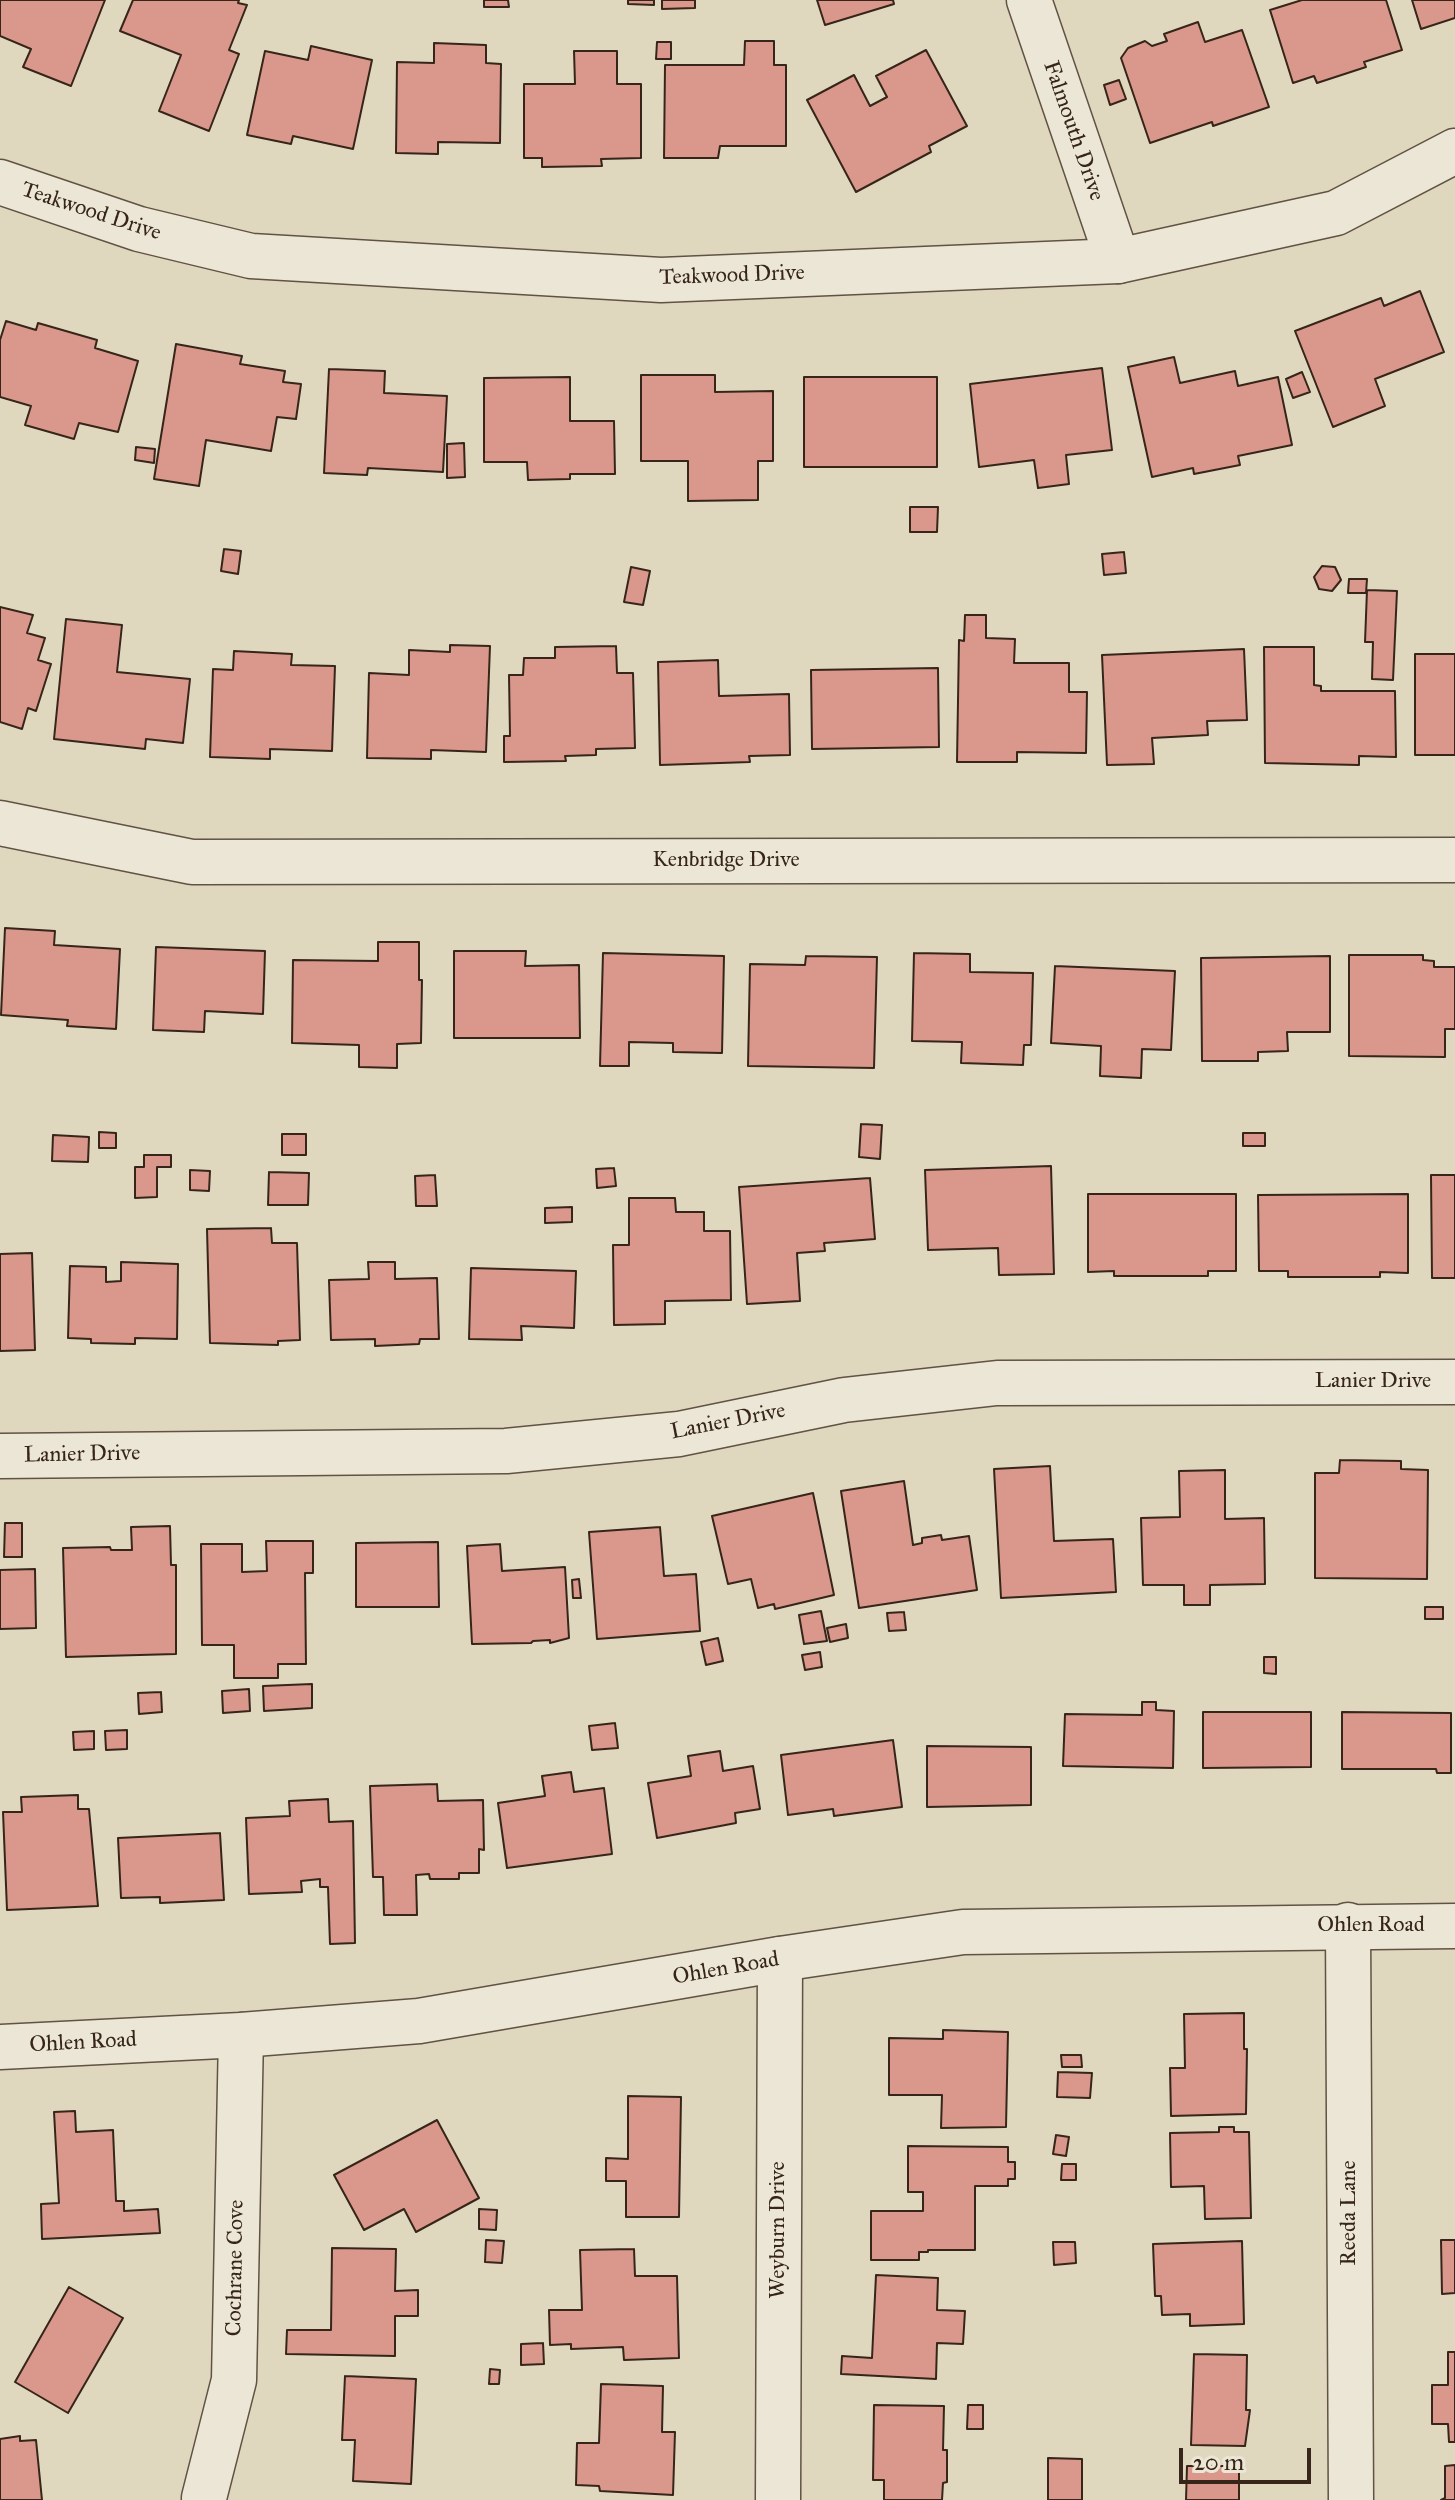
<!DOCTYPE html>
<html>
<head>
<meta charset="utf-8">
<style>
	body { margin:0 }
	#map { position:relative; width:1455px; height:2500px; overflow:hidden; background:#e0d8be; font-family:"IM FELL Great Primer",serif }
	canvas { display:block }
	.scale { position:absolute; left:1179px; top:2448px; width:132px; height:36px; box-sizing:border-box; border:4px solid #37251a; border-top:0; padding-left:10px; font-size:24px; line-height:28px; white-space:nowrap; color:#37251a; -webkit-text-stroke:6px #ebe6d5; paint-order:stroke }
</style>
</head>
<body>
<div id="map">
<canvas width="1455" height="2500"></canvas>
<div class="scale">20 m</div>
</div>
<script>
const ctx = document.querySelector('canvas').getContext('2d');
ctx.lineJoin = 'round';
function paint(path, color) { ctx.fillStyle = color; ctx.fill(path, 'evenodd'); }
const toPath = rows => new Path2D(rows.map(r => 'M' + r).join(''));
function stroke(path, color, width, dash) { ctx.strokeStyle = color; ctx.lineWidth = width; ctx.lineCap = dash ? 'butt' : 'round'; ctx.setLineDash(dash || []); ctx.stroke(path); }
function label(font, color, halo, rows, align = 'center') {
  ctx.font = font + ' "IM FELL Great Primer",serif'; ctx.lineWidth = 8; ctx.setLineDash([]); ctx.textBaseline = 'middle'; ctx.strokeStyle = halo; ctx.fillStyle = color; for (const [text, x, y, turn = 0] of rows) {
    ctx.save(); ctx.translate(x, y); ctx.rotate((+turn || 0) * Math.PI / 180); ctx.textAlign = isNaN(turn) ? turn : align; if (halo) ctx.strokeText(text, 0, 0); ctx.fillText(text, 0, 0); ctx.restore();
  }
}
const building = toPath([
	[0,0,105,0,71,86,23,67,31,49,0,36,0,0],
	[133,0,239,0,238,3,247,5,229,50,239,54,209,131,159,111,181,55,120,31,133,0],
	[484,0,508,0,509,7,484,7,484,0],
	[628,0,654,0,654,5,628,4,628,0],
	[662,0,695,0,695,8,662,9,662,0],
	[817,0,893,0,894,4,825,25,817,0],
	[1302,0,1386,0,1402,50,1364,62,1366,67,1317,83,1314,76,1293,83,1270,10,1302,0],
	[1412,0,1455,0,1455,18,1421,29,1412,0],
	[1198,22,1205,42,1242,30,1269,107,1213,126,1212,122,1150,143,1121,58,1128,48,1145,41,1152,46,1167,41,1164,34,1198,22],
	[745,41,774,41,774,65,786,65,786,146,720,146,718,158,664,158,665,65,744,65,745,41],
	[657,42,671,42,671,59,656,59,657,42],
	[434,43,486,45,486,63,501,64,500,143,438,142,438,154,396,153,397,62,434,63,434,43],
	[311,46,372,60,353,149,293,136,291,144,247,135,265,51,308,60,311,46],
	[926,50,967,126,929,146,931,152,856,192,807,100,854,75,870,106,887,97,876,76,926,50],
	[574,51,617,51,617,84,641,84,641,158,601,159,602,166,542,167,542,158,524,158,524,84,575,84,574,51],
	[1119,80,1126,99,1110,105,1104,85,1119,80],
	[1420,291,1444,352,1375,379,1385,406,1333,427,1295,331,1381,298,1384,306,1420,291],
	[6,321,36,330,38,323,97,340,95,348,138,361,118,432,79,423,74,439,25,425,31,406,0,397,0,340,6,321],
	[176,344,242,356,240,364,285,371,283,382,301,384,296,419,277,417,271,451,206,440,199,486,154,479,176,344],
	[1174,357,1180,383,1235,371,1238,386,1278,377,1292,445,1238,456,1240,465,1194,474,1193,468,1152,477,1128,367,1174,357],
	[1102,368,1112,450,1066,455,1069,484,1038,488,1034,460,979,467,970,384,1102,368],
	[329,369,385,371,384,393,447,396,443,472,368,468,367,475,324,473,329,369],
	[1302,372,1310,392,1293,398,1286,379,1302,372],
	[641,375,715,375,715,392,773,391,773,461,758,461,758,500,688,501,688,461,641,461,641,375],
	[570,377,570,421,614,421,615,474,570,474,570,479,528,480,527,462,484,462,484,378,570,377],
	[804,377,937,377,937,467,804,467,804,377],
	[464,443,465,477,447,478,447,444,464,443],
	[136,447,155,449,154,463,135,460,136,447],
	[910,507,938,507,937,532,910,532,910,507],
	[224,549,241,551,238,574,221,571,224,549],
	[1124,552,1126,573,1104,575,1102,554,1124,552],
	[1322,566,1335,567,1341,580,1332,591,1319,589,1314,577,1322,566],
	[631,567,650,571,643,605,624,602,631,567],
	[1349,579,1367,579,1366,593,1348,593,1349,579],
	[1367,590,1397,591,1393,680,1372,679,1373,642,1365,642,1367,590],
	[0,607,33,615,27,633,45,638,38,660,51,664,36,711,28,708,22,729,0,722,0,607],
	[965,615,986,615,986,638,1015,639,1014,663,1069,663,1069,692,1087,692,1086,753,1017,752,1017,762,957,762,959,640,964,641,965,615],
	[66,619,122,625,117,672,190,679,183,743,146,739,145,749,54,739,66,619],
	[450,645,490,646,486,752,431,750,431,759,367,758,369,673,409,675,409,650,450,652,450,645],
	[616,646,617,673,633,673,635,748,596,749,596,755,565,756,566,761,504,762,504,736,510,736,509,675,523,675,524,658,555,658,555,647,616,646],
	[1264,647,1314,647,1314,685,1321,686,1321,691,1395,691,1396,757,1359,756,1359,765,1265,763,1264,647],
	[1244,649,1247,720,1207,721,1208,735,1152,738,1154,764,1107,765,1102,655,1244,649],
	[234,651,292,654,291,665,335,666,332,751,270,749,270,759,210,757,213,669,233,670,234,651],
	[1415,654,1455,654,1455,755,1415,755,1415,654],
	[718,660,719,696,789,694,790,755,749,756,750,762,660,765,658,662,718,660],
	[938,668,939,747,812,749,811,670,938,668],
	[5,928,55,931,54,945,120,949,116,1029,67,1026,68,1020,1,1015,5,928],
	[378,942,419,942,419,980,422,980,421,1043,397,1044,397,1068,359,1067,359,1045,292,1043,293,960,378,961,378,942],
	[156,947,265,951,263,1014,205,1011,204,1032,153,1030,156,947],
	[454,951,526,951,525,966,579,965,580,1038,454,1038,454,951],
	[603,953,724,956,722,1053,673,1052,673,1043,629,1042,629,1066,600,1066,603,953],
	[914,953,970,954,970,972,1033,973,1031,1045,1024,1045,1023,1065,961,1063,962,1042,912,1041,914,953],
	[1349,955,1423,955,1423,960,1434,961,1434,967,1455,967,1455,1029,1445,1029,1445,1057,1349,1056,1349,955],
	[806,956,877,957,874,1068,748,1066,750,964,805,965,806,956],
	[1330,956,1330,1032,1287,1032,1288,1051,1258,1052,1258,1061,1202,1061,1201,958,1330,956],
	[1055,966,1175,971,1171,1050,1142,1049,1141,1078,1100,1076,1101,1046,1051,1043,1055,966],
	[861,1124,882,1125,880,1159,859,1157,861,1124],
	[99,1132,116,1133,116,1148,99,1148,99,1132],
	[1243,1133,1265,1133,1265,1146,1243,1146,1243,1133],
	[282,1134,306,1134,306,1155,282,1155,282,1134],
	[53,1135,89,1137,88,1162,52,1161,53,1135],
	[144,1155,171,1155,171,1167,157,1167,157,1197,135,1198,135,1167,144,1167,144,1155],
	[1051,1166,1054,1274,999,1275,998,1248,928,1250,925,1170,1051,1166],
	[614,1168,616,1186,597,1188,596,1169,614,1168],
	[190,1170,210,1171,209,1191,190,1190,190,1170],
	[269,1172,309,1173,308,1205,268,1205,269,1172],
	[435,1175,437,1206,416,1206,415,1176,435,1175],
	[1431,1175,1455,1175,1455,1278,1432,1278,1431,1175],
	[870,1178,875,1239,824,1243,825,1251,797,1253,800,1301,747,1304,739,1187,870,1178],
	[1088,1194,1236,1194,1236,1271,1208,1271,1208,1276,1114,1276,1114,1271,1088,1272,1088,1194],
	[1408,1194,1408,1273,1380,1272,1380,1277,1288,1277,1288,1271,1259,1271,1258,1195,1408,1194],
	[629,1198,675,1198,676,1212,704,1212,704,1231,730,1231,731,1300,665,1301,665,1324,614,1325,613,1245,629,1245,629,1198],
	[572,1207,572,1222,545,1223,545,1208,572,1207],
	[271,1228,272,1243,297,1243,300,1340,278,1341,278,1345,210,1343,207,1229,271,1228],
	[32,1253,35,1350,0,1351,0,1254,32,1253],
	[121,1262,178,1264,177,1339,135,1338,135,1344,91,1343,91,1339,68,1338,70,1266,106,1267,106,1282,121,1281,121,1262],
	[368,1262,395,1262,395,1279,437,1278,439,1339,420,1339,419,1344,375,1346,375,1339,331,1340,329,1280,369,1279,368,1262],
	[471,1268,576,1271,574,1328,521,1326,522,1340,469,1339,471,1268],
	[1340,1460,1401,1461,1401,1469,1428,1470,1427,1579,1315,1578,1315,1473,1339,1473,1340,1460],
	[1050,1466,1054,1541,1113,1539,1116,1592,1001,1598,994,1469,1050,1466],
	[1225,1470,1225,1519,1264,1518,1265,1584,1210,1585,1210,1605,1184,1605,1184,1585,1143,1585,1141,1518,1180,1517,1179,1471,1225,1470],
	[904,1481,913,1545,922,1543,922,1538,941,1535,942,1540,969,1536,977,1590,859,1608,841,1491,904,1481],
	[813,1493,834,1595,775,1609,774,1604,758,1608,751,1579,728,1584,712,1516,813,1493],
	[5,1523,22,1523,22,1557,4,1557,5,1523],
	[170,1526,171,1565,176,1565,176,1654,66,1657,63,1548,110,1547,111,1550,132,1550,131,1527,170,1526],
	[660,1527,664,1576,696,1574,700,1631,597,1639,589,1532,660,1527],
	[266,1541,313,1541,313,1573,305,1573,306,1664,278,1664,278,1678,234,1678,234,1645,202,1645,201,1544,242,1544,242,1572,267,1571,266,1541],
	[438,1542,439,1607,356,1607,356,1543,438,1542],
	[500,1544,502,1571,565,1567,569,1638,550,1643,550,1640,533,1641,531,1643,472,1644,467,1546,500,1544],
	[35,1569,36,1628,0,1629,0,1570,35,1569],
	[579,1579,581,1598,573,1598,572,1580,579,1579],
	[1425,1607,1443,1607,1443,1619,1425,1619,1425,1607],
	[821,1611,827,1641,804,1644,799,1615,821,1611],
	[904,1612,906,1630,889,1631,887,1613,904,1612],
	[846,1624,848,1638,830,1642,827,1628,846,1624],
	[718,1638,723,1661,706,1665,701,1642,718,1638],
	[820,1652,822,1667,805,1670,802,1655,820,1652],
	[1264,1657,1276,1657,1276,1674,1264,1673,1264,1657],
	[312,1684,312,1708,264,1711,263,1686,312,1684],
	[249,1689,250,1711,223,1713,222,1691,249,1689],
	[161,1692,162,1712,139,1714,138,1693,161,1692],
	[1142,1702,1156,1702,1156,1710,1174,1711,1173,1768,1063,1766,1065,1714,1142,1715,1142,1702],
	[1203,1712,1311,1712,1311,1767,1203,1768,1203,1712],
	[1342,1712,1451,1713,1451,1773,1437,1773,1436,1769,1342,1769,1342,1712],
	[615,1723,618,1748,592,1750,589,1726,615,1723],
	[127,1730,127,1749,106,1750,105,1731,127,1730],
	[94,1731,94,1749,74,1750,73,1732,94,1731],
	[893,1740,902,1807,834,1816,833,1809,788,1815,781,1755,893,1740],
	[927,1746,1031,1747,1031,1805,927,1807,927,1746],
	[720,1751,723,1771,753,1766,760,1809,735,1813,736,1823,657,1838,648,1783,691,1776,688,1756,720,1751],
	[571,1772,574,1792,604,1788,612,1854,507,1868,498,1803,545,1796,542,1776,571,1772],
	[437,1784,438,1801,483,1800,484,1850,479,1849,479,1873,459,1873,459,1879,430,1879,429,1874,416,1875,417,1915,384,1915,383,1877,373,1877,370,1786,437,1784],
	[78,1795,78,1809,89,1809,98,1906,7,1910,3,1812,22,1812,21,1797,78,1795],
	[328,1799,329,1822,353,1821,355,1943,330,1944,328,1887,320,1887,320,1879,301,1881,302,1892,249,1894,246,1818,290,1816,289,1801,328,1799],
	[220,1833,224,1900,160,1903,160,1897,121,1898,118,1838,220,1833],
	[1244,2013,1244,2049,1247,2049,1246,2114,1171,2116,1170,2068,1185,2068,1184,2014,1244,2013],
	[943,2030,1008,2032,1006,2127,941,2128,942,2095,889,2095,889,2038,943,2039,943,2030],
	[1061,2055,1081,2055,1082,2067,1062,2067,1061,2055],
	[1058,2072,1092,2073,1090,2098,1057,2097,1058,2072],
	[628,2096,681,2097,679,2217,626,2217,626,2181,606,2181,606,2158,628,2159,628,2096],
	[75,2111,76,2132,113,2130,116,2201,124,2201,124,2211,158,2209,160,2233,42,2239,41,2204,59,2203,54,2112,75,2111],
	[437,2120,479,2198,416,2232,404,2209,364,2230,334,2175,437,2120],
	[1219,2127,1234,2127,1234,2132,1249,2132,1251,2218,1205,2219,1204,2186,1171,2187,1170,2133,1219,2132,1219,2127],
	[1056,2135,1069,2137,1066,2156,1053,2154,1056,2135],
	[908,2146,1008,2147,1008,2162,1015,2162,1015,2179,1008,2179,1008,2186,975,2186,975,2250,928,2250,928,2252,919,2252,919,2260,871,2260,871,2211,923,2211,923,2192,908,2192,908,2146],
	[1062,2164,1076,2164,1076,2180,1061,2180,1062,2164],
	[479,2209,497,2210,496,2230,479,2229,479,2209],
	[486,2240,504,2241,502,2263,485,2262,486,2240],
	[1441,2240,1455,2240,1455,2293,1442,2294,1441,2240],
	[1242,2241,1244,2324,1190,2326,1190,2314,1162,2315,1161,2296,1155,2296,1153,2244,1242,2241],
	[1053,2242,1075,2242,1076,2263,1054,2265,1053,2242],
	[332,2248,396,2249,395,2291,418,2290,418,2316,395,2316,395,2356,286,2354,287,2330,331,2330,332,2248],
	[634,2249,635,2276,677,2276,679,2358,624,2360,623,2347,571,2349,571,2344,550,2345,549,2310,582,2310,580,2250,634,2249],
	[876,2275,938,2278,937,2310,965,2311,963,2344,937,2343,936,2379,841,2374,842,2356,872,2358,876,2275],
	[69,2287,123,2318,68,2413,15,2382,69,2287],
	[543,2343,544,2364,521,2365,521,2344,543,2343],
	[1448,2352,1455,2352,1455,2442,1449,2442,1448,2424,1432,2424,1432,2385,1448,2385,1448,2352],
	[1194,2354,1247,2355,1246,2410,1250,2410,1245,2446,1191,2445,1194,2354],
	[490,2369,500,2370,499,2384,489,2384,490,2369],
	[345,2376,416,2379,411,2484,353,2481,355,2440,342,2440,345,2376],
	[601,2384,663,2386,662,2432,675,2432,673,2495,600,2491,599,2486,576,2485,577,2443,599,2443,601,2384],
	[874,2405,944,2406,943,2450,947,2450,947,2482,943,2483,942,2500,884,2500,884,2480,873,2480,874,2405],
	[968,2405,983,2405,983,2429,967,2429,968,2405],
	[20,2436,20,2441,36,2440,42,2500,0,2500,0,2439,20,2436],
	[1048,2458,1082,2459,1082,2500,1048,2500,1048,2458],
	[1455,2465,1455,2500,1441,2500,1445,2498,1445,2466,1455,2465],
	[1187,2466,1239,2466,1239,2500,1186,2500,1187,2466]
]);
paint(building, '#d9988b');
stroke(building, '#37251a', 2);
const minor = toPath([
	[1029,0,1118,261],
	[0,823,192,862,1455,860],
	[0,1456,506,1451,679,1434,844,1400,997,1383,1455,1382],
	[1348,1925,1351,2500],
	[204,2498,234,2380,241,2035],
	[778,2500,780,1959]
]);
const tertiary = toPath([
	[0,182,139,229,251,256,661,280,1118,261,1336,213,1455,151],
	[0,2047,241,2035,419,2021,780,1959,963,1932,1455,1926]
]);
stroke(minor, '#615243', 47);
stroke(tertiary, '#615243', 47);
stroke(minor, '#ebe6d5', 44);
stroke(tertiary, '#ebe6d5', 44);
label('22px', '#37251a', '#ebe6d5', [
	["Falmouth Drive",1073,131,71],
	["Teakwood Drive",91,212,18],
	["Teakwood Drive",732,276,-2],
	["Kenbridge Drive",726,861],
	["Lanier Drive",1373,1382],
	["Lanier Drive",728,1422,-11],
	["Lanier Drive",82,1455,-1],
	["Ohlen Road",1371,1926],
	["Ohlen Road",726,1969,-10],
	["Ohlen Road",83,2043,-3],
	["Reeda Lane",1350,2213,-90],
	["Weyburn Drive",779,2230,-90],
	["Cochrane Cove",236,2268,-89]
]);
</script>
</body>
</html>
